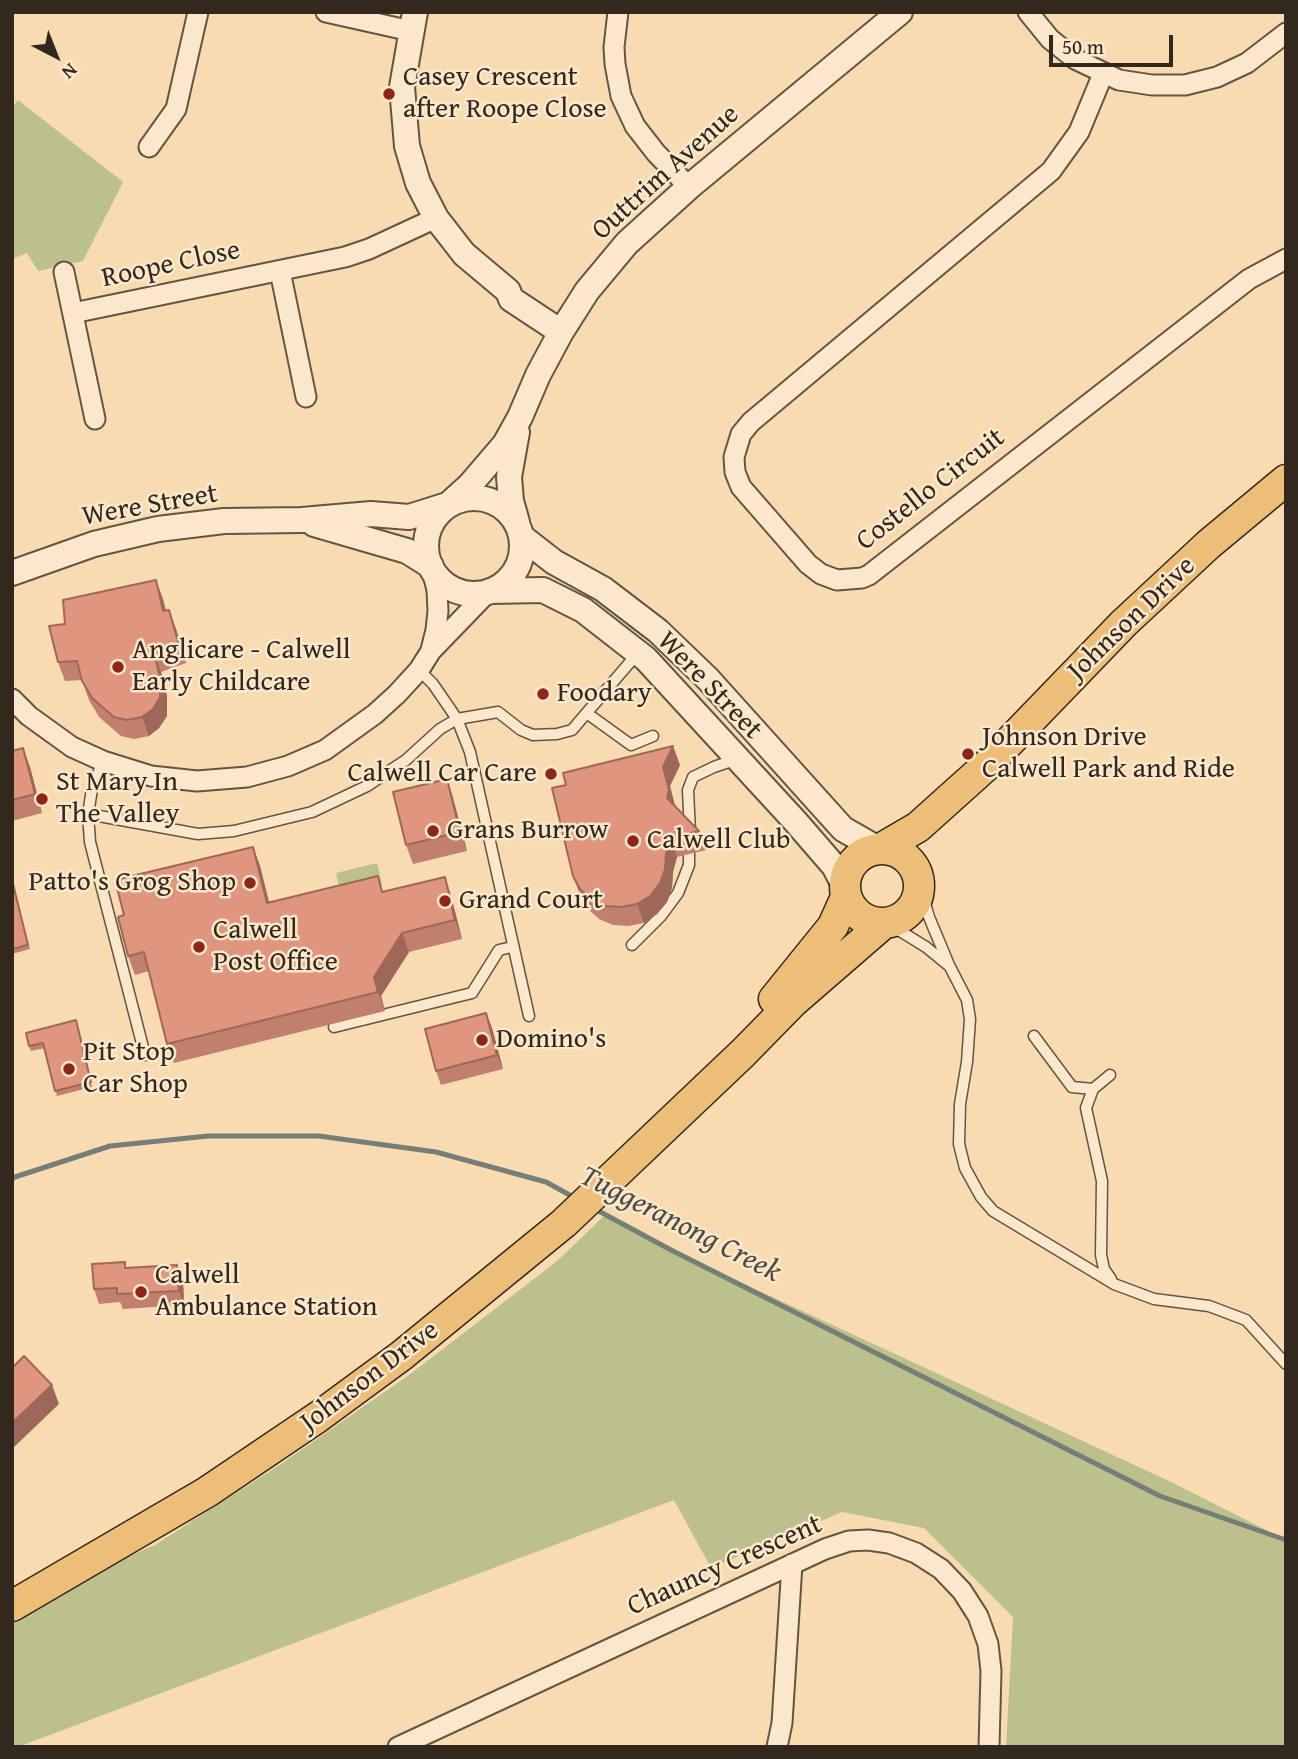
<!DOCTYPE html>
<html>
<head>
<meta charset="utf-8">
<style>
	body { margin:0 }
	#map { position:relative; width:1298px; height:1759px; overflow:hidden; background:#f9dbb1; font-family:"Gentium Book Plus",serif }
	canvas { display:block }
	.frame { position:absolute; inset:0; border:14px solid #33281d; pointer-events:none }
	.north { position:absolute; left:21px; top:21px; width:70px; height:70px; -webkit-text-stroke:5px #fbe8cc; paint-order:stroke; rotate:138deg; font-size:19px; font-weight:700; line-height:28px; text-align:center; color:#33281d }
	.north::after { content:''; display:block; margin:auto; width:24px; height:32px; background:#33281d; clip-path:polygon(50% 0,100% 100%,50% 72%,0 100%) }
	.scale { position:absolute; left:1049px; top:35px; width:124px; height:32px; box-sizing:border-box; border:4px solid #33281d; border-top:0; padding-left:9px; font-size:21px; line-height:24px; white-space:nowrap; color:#33281d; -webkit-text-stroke:5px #fbe8cc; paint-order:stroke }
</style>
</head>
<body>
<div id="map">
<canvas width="1298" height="1759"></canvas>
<div class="frame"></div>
<div class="north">N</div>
<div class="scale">50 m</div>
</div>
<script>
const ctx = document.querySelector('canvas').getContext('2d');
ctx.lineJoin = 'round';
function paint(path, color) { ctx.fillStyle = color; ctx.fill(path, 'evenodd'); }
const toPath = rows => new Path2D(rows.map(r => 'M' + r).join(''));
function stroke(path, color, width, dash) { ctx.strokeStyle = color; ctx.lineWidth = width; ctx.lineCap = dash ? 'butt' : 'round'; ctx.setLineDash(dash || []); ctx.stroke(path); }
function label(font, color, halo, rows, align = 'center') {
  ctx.font = font + ' "Gentium Book Plus",serif'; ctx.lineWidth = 5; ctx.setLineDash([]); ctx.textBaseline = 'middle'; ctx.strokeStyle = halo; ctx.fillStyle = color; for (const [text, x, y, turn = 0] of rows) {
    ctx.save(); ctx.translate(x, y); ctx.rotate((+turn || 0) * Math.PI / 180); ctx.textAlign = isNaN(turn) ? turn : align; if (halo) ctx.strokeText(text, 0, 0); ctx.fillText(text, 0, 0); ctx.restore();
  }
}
paint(toPath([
	[18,100,123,182,83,261,38,271,27,253,12,259,12,107],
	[377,863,382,885,341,895,336,873],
	[606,1214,671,1250,1169,1481,1286,1540,1286,1747,1006,1747,1013,1617,924,1528,842,1512,711,1568,674,1500,18,1747,12,1747,12,1606,155,1545,281,1464,409,1375,556,1262]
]), '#bcc08d');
stroke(toPath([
	[12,1178,110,1146,208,1136,319,1136,436,1152,546,1182,575,1198],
	[593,1208,671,1250,1160,1496,1286,1540]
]), '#757f78', 5);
const service = toPath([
	[419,670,433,684,457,719,470,752,529,1016],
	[588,714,631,745,653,736],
	[103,761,92,789,88,814,90,842,145,1055],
	[88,814,198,834,234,831,312,812,367,786,406,760,440,729,457,719,498,712,521,730,533,735,557,734,572,730,637,654],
	[690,832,688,790,693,777,714,767,737,759],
	[920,887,929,917,949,965,967,1000,970,1019,967,1062,960,1104,959,1144,965,1168,981,1197,993,1211,1114,1284,1154,1299,1209,1306,1246,1320,1286,1364],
	[887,923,926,947,948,965],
	[632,945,661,916,678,893,689,865,689,854],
	[334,1027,472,993,499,950,512,947],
	[1034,1036,1072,1087,1093,1089,1110,1075],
	[1093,1089,1086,1108,1102,1181,1101,1255,1104,1269,1111,1279]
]);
const minor = toPath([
	[326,12,411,31],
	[618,12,614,47,615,64,621,96,635,126,656,153,689,187],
	[1028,12,1050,39,1075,59,1119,80,1152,85,1185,85,1217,77,1247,63,1286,33],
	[1103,74,1079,132,1051,171,751,422,741,434,734,457,735,472,741,487,808,564,821,574,837,580,862,578,869,575,1249,279,1286,259],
	[149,147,176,109,198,12],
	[280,271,306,397],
	[64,272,95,419],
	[73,313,345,257,369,249,436,218],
	[431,650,436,630,438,611,437,590,432,570],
	[12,699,29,716,72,747,103,761,151,776,197,781,247,777,288,766,325,750,375,714,397,694,419,670,431,651,487,593],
	[398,1747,825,1549,849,1541,868,1540,889,1543,916,1553,941,1569,962,1591,978,1616,988,1644,991,1671,989,1747],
	[777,1747,782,1723,792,1564]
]);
const tertiary = toPath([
	[415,12,402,87,407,146,418,183,436,218,464,254,508,291,511,299,561,332],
	[517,432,509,477,511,501,517,522],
	'426 546a48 48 0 1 1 96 0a48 48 0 1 1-96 0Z',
	[449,504,469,486,505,444,520,417,538,375,561,332,587,291,627,243,689,187,900,12],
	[314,524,407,551,431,566],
	[522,537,554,562,603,589,658,631,708,679,843,829,878,849],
	[12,573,94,544,158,529,224,521,302,520,371,514,409,517,447,505],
	[490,591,543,590,583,610,646,659,795,821,834,866,845,887]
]);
const primary = toPath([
	[882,848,918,827,986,766,1124,623,1209,544,1286,480],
	'845 886a37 37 0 1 1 74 0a37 37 0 1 1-74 0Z',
	[774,999,833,926,846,897],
	[12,1606,207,1492,318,1417,401,1356,564,1223,743,1053,793,1002,883,924]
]);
stroke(service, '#645542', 13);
stroke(minor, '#645542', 23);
stroke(tertiary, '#645542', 28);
stroke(primary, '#33281d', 33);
stroke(service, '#fbe8cc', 10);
stroke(minor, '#fbe8cc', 19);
stroke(tertiary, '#fbe8cc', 24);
stroke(primary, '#ecbe78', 30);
paint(toPath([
	[163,599,166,611,176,629,186,663,161,672,167,696,167,716,159,728,149,736,134,739,121,736,99,717,89,700,82,680,65,681,58,662,65,624],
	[12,751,30,767,42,813,12,821],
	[680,765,670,786,675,807,699,831,706,850,677,857,673,872,672,888,667,902,657,914,644,923,628,926,613,925,599,919,587,908,580,895,573,876],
	[447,779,453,798,467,851,413,864,406,845],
	[253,847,260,866,269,903,384,892,445,877,451,896,462,939,409,952,381,996,385,1011,174,1063,167,1044,149,971,135,975,128,956,124,915],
	[12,878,30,949,12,954],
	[486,1013,492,1028,503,1069,441,1085,436,1071],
	[76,1020,92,1087,57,1096,45,1048,31,1051,29,1046],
	[177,1265,183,1279,184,1305,123,1309,120,1302,99,1304,94,1289,127,1268]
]), '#c1806d');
paint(toPath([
	[156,580,163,599,170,630,163,611],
	[169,610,176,629,186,663,179,645],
	[154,653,161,672,167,696,167,716,159,728,149,736,142,717],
	[673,746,680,765,670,786,676,809,667,798,663,767],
	[23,748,30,767,42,813,35,794],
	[447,779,453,798,467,851,460,832],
	[670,838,677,857,673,872,672,888,667,902,657,914,644,923,637,904,666,853],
	[253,847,260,866,274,922,267,903],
	[445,877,451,896,462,939,455,920],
	[402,933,409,952,381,996,385,1011,378,992,374,977],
	[486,1013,492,1028,503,1069,497,1055],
	[177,1265,183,1279,184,1305,179,1291],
	[52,1385,59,1404,12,1449,12,1423]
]), '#9d6859');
const building = toPath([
	[156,580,163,611,169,610,179,645,154,653,160,677,160,697,153,709,142,717,127,720,114,717,92,698,82,681,77,661,58,662,49,626,65,624,63,600,156,580],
	[673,746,663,767,669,790,667,798,699,831,670,838,666,853,665,869,660,883,650,896,637,904,622,907,606,906,592,900,580,889,573,876,552,788,566,785,563,773,673,746],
	[23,748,35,794,12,800,12,751,23,748],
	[447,779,460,832,406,845,393,792,447,779],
	[253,847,267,903,378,876,382,892,445,877,455,920,402,933,374,977,378,992,167,1044,144,952,128,956,118,917,124,915,115,880,253,847],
	[12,880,28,945,12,949,12,880],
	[486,1013,497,1055,436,1071,425,1029,486,1013],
	[76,1020,91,1082,55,1091,43,1043,29,1046,26,1033,76,1020],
	[125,1262,125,1268,177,1265,179,1291,117,1294,117,1288,94,1289,92,1264,125,1262],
	[24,1356,52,1385,12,1423,12,1368,24,1356]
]);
paint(building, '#e0957f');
stroke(building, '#9d6859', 2);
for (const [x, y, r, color] of [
	[389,94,7,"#8f2418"],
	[118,667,7,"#8f2418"],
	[543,694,7,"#8f2418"],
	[968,754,7,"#8f2418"],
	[551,774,7,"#8f2418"],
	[42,799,7,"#8f2418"],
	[433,831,7,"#8f2418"],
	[633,841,7,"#8f2418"],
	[250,883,7,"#8f2418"],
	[445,901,7,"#8f2418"],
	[199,947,7,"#8f2418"],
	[482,1040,7,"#8f2418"],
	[69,1069,7,"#8f2418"],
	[141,1292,7,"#8f2418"]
]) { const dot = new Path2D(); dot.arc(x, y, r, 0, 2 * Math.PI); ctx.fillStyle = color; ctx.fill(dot); stroke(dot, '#fbe8cc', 2.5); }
label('28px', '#33281d', '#fbe8cc', [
	["Casey Crescent",403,78],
	["after Roope Close",403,110],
	["Anglicare - Calwell",132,651],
	["Early Childcare",132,683],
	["Foodary",557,694],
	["Johnson Drive",982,738],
	["Calwell Park and Ride",982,770],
	["Calwell Car Care",537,774,"right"],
	["St Mary In",56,783],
	["The Valley",56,815],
	["Grans Burrow",447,831],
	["Calwell Club",647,841],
	["Patto's Grog Shop",236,883,"right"],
	["Grand Court",459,901],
	["Calwell",213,931],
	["Post Office",213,963],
	["Domino's",496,1040],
	["Pit Stop",83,1053],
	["Car Shop",83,1085],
	["Calwell",155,1276],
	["Ambulance Station",155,1308]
], 'left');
label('28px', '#33281d', '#fbe8cc', [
	["Outtrim Avenue",666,173,-42],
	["Roope Close",171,265,-12],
	["Costello Circuit",931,490,-38],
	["Were Street",150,506,-10],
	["Johnson Drive",1132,619,-44],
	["Were Street",709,686,46],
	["Johnson Drive",370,1377,-37],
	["Chauncy Crescent",725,1566,-24]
]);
label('italic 30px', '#4e4c43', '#fbe8cc', [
	["Tuggeranong Creek",680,1225,27]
]);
</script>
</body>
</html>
